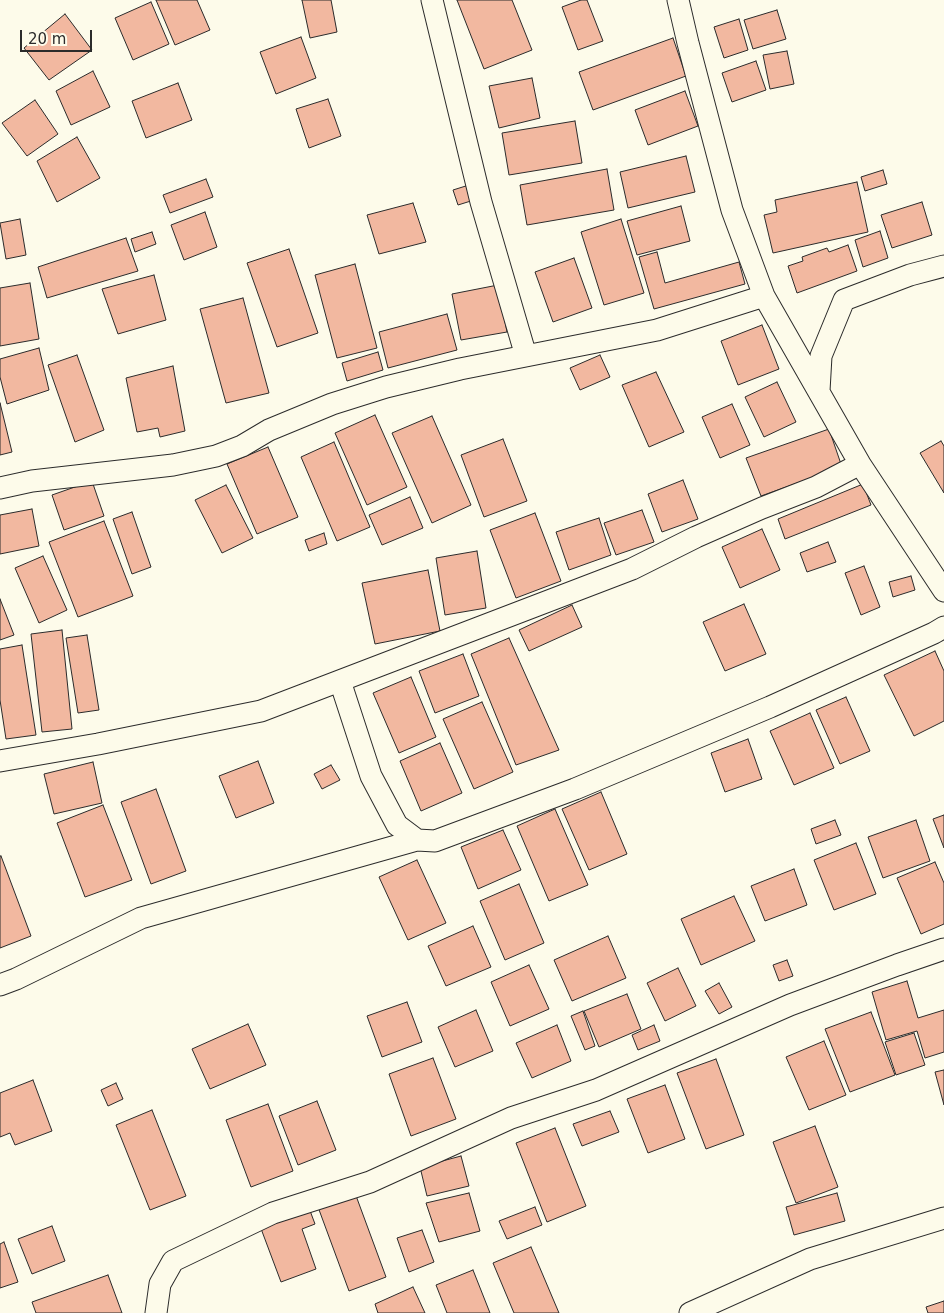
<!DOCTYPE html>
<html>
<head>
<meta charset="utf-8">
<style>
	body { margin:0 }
	#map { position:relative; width:944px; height:1313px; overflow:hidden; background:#fdfbea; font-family:"DejaVu Sans",sans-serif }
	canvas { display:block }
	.scale { position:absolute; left:20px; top:30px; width:72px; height:22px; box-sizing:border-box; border:2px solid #2b2b2b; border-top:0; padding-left:6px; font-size:15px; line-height:18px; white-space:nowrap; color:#2b2b2b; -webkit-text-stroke:4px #fdfbea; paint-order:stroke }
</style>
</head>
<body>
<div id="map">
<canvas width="944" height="1313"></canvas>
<div class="scale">20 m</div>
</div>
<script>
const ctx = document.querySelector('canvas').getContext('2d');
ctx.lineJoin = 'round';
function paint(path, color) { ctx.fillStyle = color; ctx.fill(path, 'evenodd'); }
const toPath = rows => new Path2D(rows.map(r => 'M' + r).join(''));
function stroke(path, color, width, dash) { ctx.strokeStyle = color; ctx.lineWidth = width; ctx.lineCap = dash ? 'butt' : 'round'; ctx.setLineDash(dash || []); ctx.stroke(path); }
const building = toPath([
	[156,0,197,0,210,30,175,45,156,0],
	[302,0,331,0,337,32,310,38,302,0],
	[457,0,512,0,532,50,484,69,457,0],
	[581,0,587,0,603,41,578,50,562,7,581,0],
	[151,2,169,44,133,60,115,18,151,2],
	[777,10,786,39,753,49,744,20,777,10],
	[65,14,92,50,49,80,24,48,65,14],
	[739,19,748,50,724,58,714,27,739,19],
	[301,37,316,78,276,94,260,52,301,37],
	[673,38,686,76,593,110,579,72,673,38],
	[787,51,794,84,770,89,763,55,787,51],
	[756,61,766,90,732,102,722,73,756,61],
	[93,71,110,107,71,125,56,91,93,71],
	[532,78,540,118,499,128,489,86,532,78],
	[178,83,192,120,146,138,132,101,178,83],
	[685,91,698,126,648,145,635,110,685,91],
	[328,99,341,136,309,148,296,109,328,99],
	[35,100,58,134,27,156,2,123,35,100],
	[575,121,582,163,509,175,502,133,575,121],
	[77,137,100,178,57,202,37,161,77,137],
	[686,156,695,192,628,208,620,172,686,156],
	[607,169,614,210,527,225,520,185,607,169],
	[883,170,887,184,865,191,861,177,883,170],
	[206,179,213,197,170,213,163,195,206,179],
	[857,182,868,232,773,253,764,215,777,212,775,200,857,182],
	[469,185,474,200,458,205,453,190,469,185],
	[922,202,932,235,892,248,881,215,922,202],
	[413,203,426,242,379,254,367,215,413,203],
	[681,206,690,241,637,255,627,221,681,206],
	[205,212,217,247,184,260,171,225,205,212],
	[20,219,26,255,6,259,0,223,20,219],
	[621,219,644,293,604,305,581,232,621,219],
	[880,231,888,258,863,267,855,240,880,231],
	[152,232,156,244,135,252,131,239,152,232],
	[126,238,138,271,47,298,38,267,126,238],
	[848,245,857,271,797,293,788,266,803,261,802,257,827,248,829,252,848,245],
	[289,249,318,333,277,347,247,263,289,249],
	[657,252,665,283,739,262,745,284,654,309,639,257,657,252],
	[574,258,592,308,553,322,535,272,574,258],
	[355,264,377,348,337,358,315,275,355,264],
	[154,275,166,320,118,334,102,289,154,275],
	[30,283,39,339,0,346,0,288,30,283],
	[498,285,507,332,461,340,452,294,498,285],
	[243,298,269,393,226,403,200,309,243,298],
	[447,314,457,350,388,368,379,332,447,314],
	[762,325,779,369,738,385,721,341,762,325],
	[39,348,49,390,7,404,0,377,0,359,39,348],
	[378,352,383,370,347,381,342,363,378,352],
	[77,355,104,430,75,442,48,365,77,355],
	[600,355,610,377,580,390,570,368,600,355],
	[173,366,185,431,160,437,158,428,137,432,126,378,173,366],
	[656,372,684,432,649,447,622,385,656,372],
	[777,382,796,422,764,437,745,397,777,382],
	[0,403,12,452,0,455,0,403],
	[732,404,750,445,720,458,702,417,732,404],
	[375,415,407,487,367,505,335,433,375,415],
	[432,416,471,505,432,523,392,433,432,416],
	[829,429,842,467,761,496,746,458,829,429],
	[503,439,527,501,484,517,461,455,503,439],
	[941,441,944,446,944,493,920,453,941,441],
	[334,442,370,527,337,541,301,457,334,442],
	[268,447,298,517,257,534,227,464,268,447],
	[683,480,698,519,662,532,648,494,683,480],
	[92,481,104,516,64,530,52,495,92,481],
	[863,484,871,505,785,539,778,519,863,484],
	[226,485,253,538,222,553,195,500,226,485],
	[410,497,423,528,382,545,369,515,410,497],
	[32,509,39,546,0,554,0,515,32,509],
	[642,510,654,542,616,555,604,523,642,510],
	[132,512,151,567,132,574,113,519,132,512],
	[535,513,561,581,516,598,490,530,535,513],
	[599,518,611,555,569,570,556,532,599,518],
	[104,521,133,596,78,617,49,542,104,521],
	[762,529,780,570,740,588,722,547,762,529],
	[324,533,327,544,309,551,305,540,324,533],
	[828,542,836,562,807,572,800,553,828,542],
	[477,551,486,608,445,615,436,558,477,551],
	[43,556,67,610,39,623,15,568,43,556],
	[864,566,880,607,861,615,845,573,864,566],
	[428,570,440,631,375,644,362,583,428,570],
	[911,576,915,590,893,597,889,582,911,576],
	[0,599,14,635,0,640,0,599],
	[744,604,766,654,725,671,703,622,744,604],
	[572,605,582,627,529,651,519,630,572,605],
	[62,630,72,729,42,732,31,634,62,630],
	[87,635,99,710,78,713,66,638,87,635],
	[509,638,559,750,516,765,471,654,509,638],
	[22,645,36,735,6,739,0,700,0,649,22,645],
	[935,651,944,671,944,721,914,736,884,675,935,651],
	[463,654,479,696,435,713,419,671,463,654],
	[411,677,436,737,399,753,373,693,411,677],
	[846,697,870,751,840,764,816,710,846,697],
	[482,702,513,772,474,789,443,719,482,702],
	[810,713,834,768,794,785,770,731,810,713],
	[748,739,762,779,725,792,711,753,748,739],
	[440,743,462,793,421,811,400,761,440,743],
	[258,761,274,803,236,818,219,776,258,761],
	[93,762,102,803,54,814,44,774,93,762],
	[331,765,340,780,322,789,314,774,331,765],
	[156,789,186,871,151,884,121,802,156,789],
	[601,792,627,854,589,870,562,809,601,792],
	[103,805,132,880,85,897,57,823,103,805],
	[555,809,588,885,549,901,517,826,555,809],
	[944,815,944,848,933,819,944,815],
	[835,820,841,835,816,844,811,829,835,820],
	[916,820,930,861,883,878,868,837,916,820],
	[503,830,521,870,478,889,461,847,503,830],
	[856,843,876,894,834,910,814,860,856,843],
	[1,856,31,936,0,948,0,856,1,856],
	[417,860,446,923,408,940,379,877,417,860],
	[935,862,944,883,944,924,921,934,897,878,935,862],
	[794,869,807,905,765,921,751,886,794,869],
	[519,884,544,943,505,960,480,901,519,884],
	[734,896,755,941,701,965,681,919,734,896],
	[473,926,491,967,446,986,428,946,473,926],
	[608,936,626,978,572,1001,554,960,608,936],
	[787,960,793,976,779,981,773,965,787,960],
	[529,965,549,1009,510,1026,491,982,529,965],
	[678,968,696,1006,665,1021,647,983,678,968],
	[907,981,918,1018,944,1010,944,1052,925,1058,917,1031,886,1040,872,992,907,981],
	[719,983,732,1007,719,1014,705,991,719,983],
	[627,994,641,1029,599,1047,584,1011,627,994],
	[407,1002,422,1042,382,1057,367,1016,407,1002],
	[476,1010,493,1051,455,1067,438,1027,476,1010],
	[583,1011,595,1046,585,1050,571,1016,583,1011],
	[871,1012,895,1075,850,1092,825,1029,871,1012],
	[248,1024,266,1065,210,1089,192,1049,248,1024],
	[557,1025,571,1061,532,1078,516,1043,557,1025],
	[654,1025,660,1041,638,1050,632,1035,654,1025],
	[914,1033,925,1065,896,1075,885,1042,914,1033],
	[824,1041,846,1095,809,1110,786,1057,824,1041],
	[433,1058,456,1119,411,1136,389,1074,433,1058],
	[716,1059,744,1135,706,1149,677,1073,716,1059],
	[944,1070,944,1105,935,1072,944,1070],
	[33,1080,52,1131,15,1145,10,1133,0,1137,0,1093,33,1080],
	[116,1083,123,1099,108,1106,101,1090,116,1083],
	[665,1085,685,1139,648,1153,627,1099,665,1085],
	[317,1101,336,1150,298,1165,279,1116,317,1101],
	[268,1104,293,1171,251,1187,226,1120,268,1104],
	[152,1110,186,1196,150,1210,116,1125,152,1110],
	[610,1111,619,1132,582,1146,573,1124,610,1111],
	[815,1126,838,1187,796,1203,773,1142,815,1126],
	[555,1128,586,1206,547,1222,516,1143,555,1128],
	[461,1156,469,1186,427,1196,420,1167,461,1156],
	[355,1193,386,1277,349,1291,318,1207,355,1193],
	[469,1193,480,1231,439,1242,426,1203,469,1193],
	[837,1193,845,1221,794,1235,786,1207,837,1193],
	[535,1207,542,1225,507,1239,499,1221,535,1207],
	[309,1208,315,1224,302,1229,316,1269,281,1282,260,1226,309,1208],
	[52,1226,65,1261,32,1274,18,1239,52,1226],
	[422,1230,434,1262,409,1272,397,1238,422,1230],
	[4,1242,18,1282,0,1288,0,1244,4,1242],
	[531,1247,559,1313,514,1313,493,1263,531,1247],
	[473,1270,490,1313,447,1313,436,1285,473,1270],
	[108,1275,122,1313,36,1313,32,1302,108,1275],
	[413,1287,425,1313,378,1313,375,1304,413,1287],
	[944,1301,944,1313,928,1313,926,1307,944,1301]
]);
paint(building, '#f2b8a0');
stroke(building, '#2b2b2b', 1);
const street = toPath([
	[432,0,481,202,526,356],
	[678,0,688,43,732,210,764,296,860,464,944,591],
	[819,391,821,356,844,300,910,275,944,266],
	[0,488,32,481,173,465,216,456,242,446,269,430,332,404,386,387,460,369,657,330,764,296],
	[340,681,371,776,397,825,417,840,435,841,575,789,770,707,934,633,944,627],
	[0,761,98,744,261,711,632,569,696,537,762,508,816,487,860,464],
	[0,985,16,979,141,918,417,840],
	[156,1313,160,1284,173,1261,273,1213,370,1182,511,1118,596,1090,790,1005,897,965,944,949],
	[690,1313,810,1259,944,1218]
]);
stroke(street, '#2b2b2b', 23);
stroke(street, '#fdfbea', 21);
</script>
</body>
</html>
